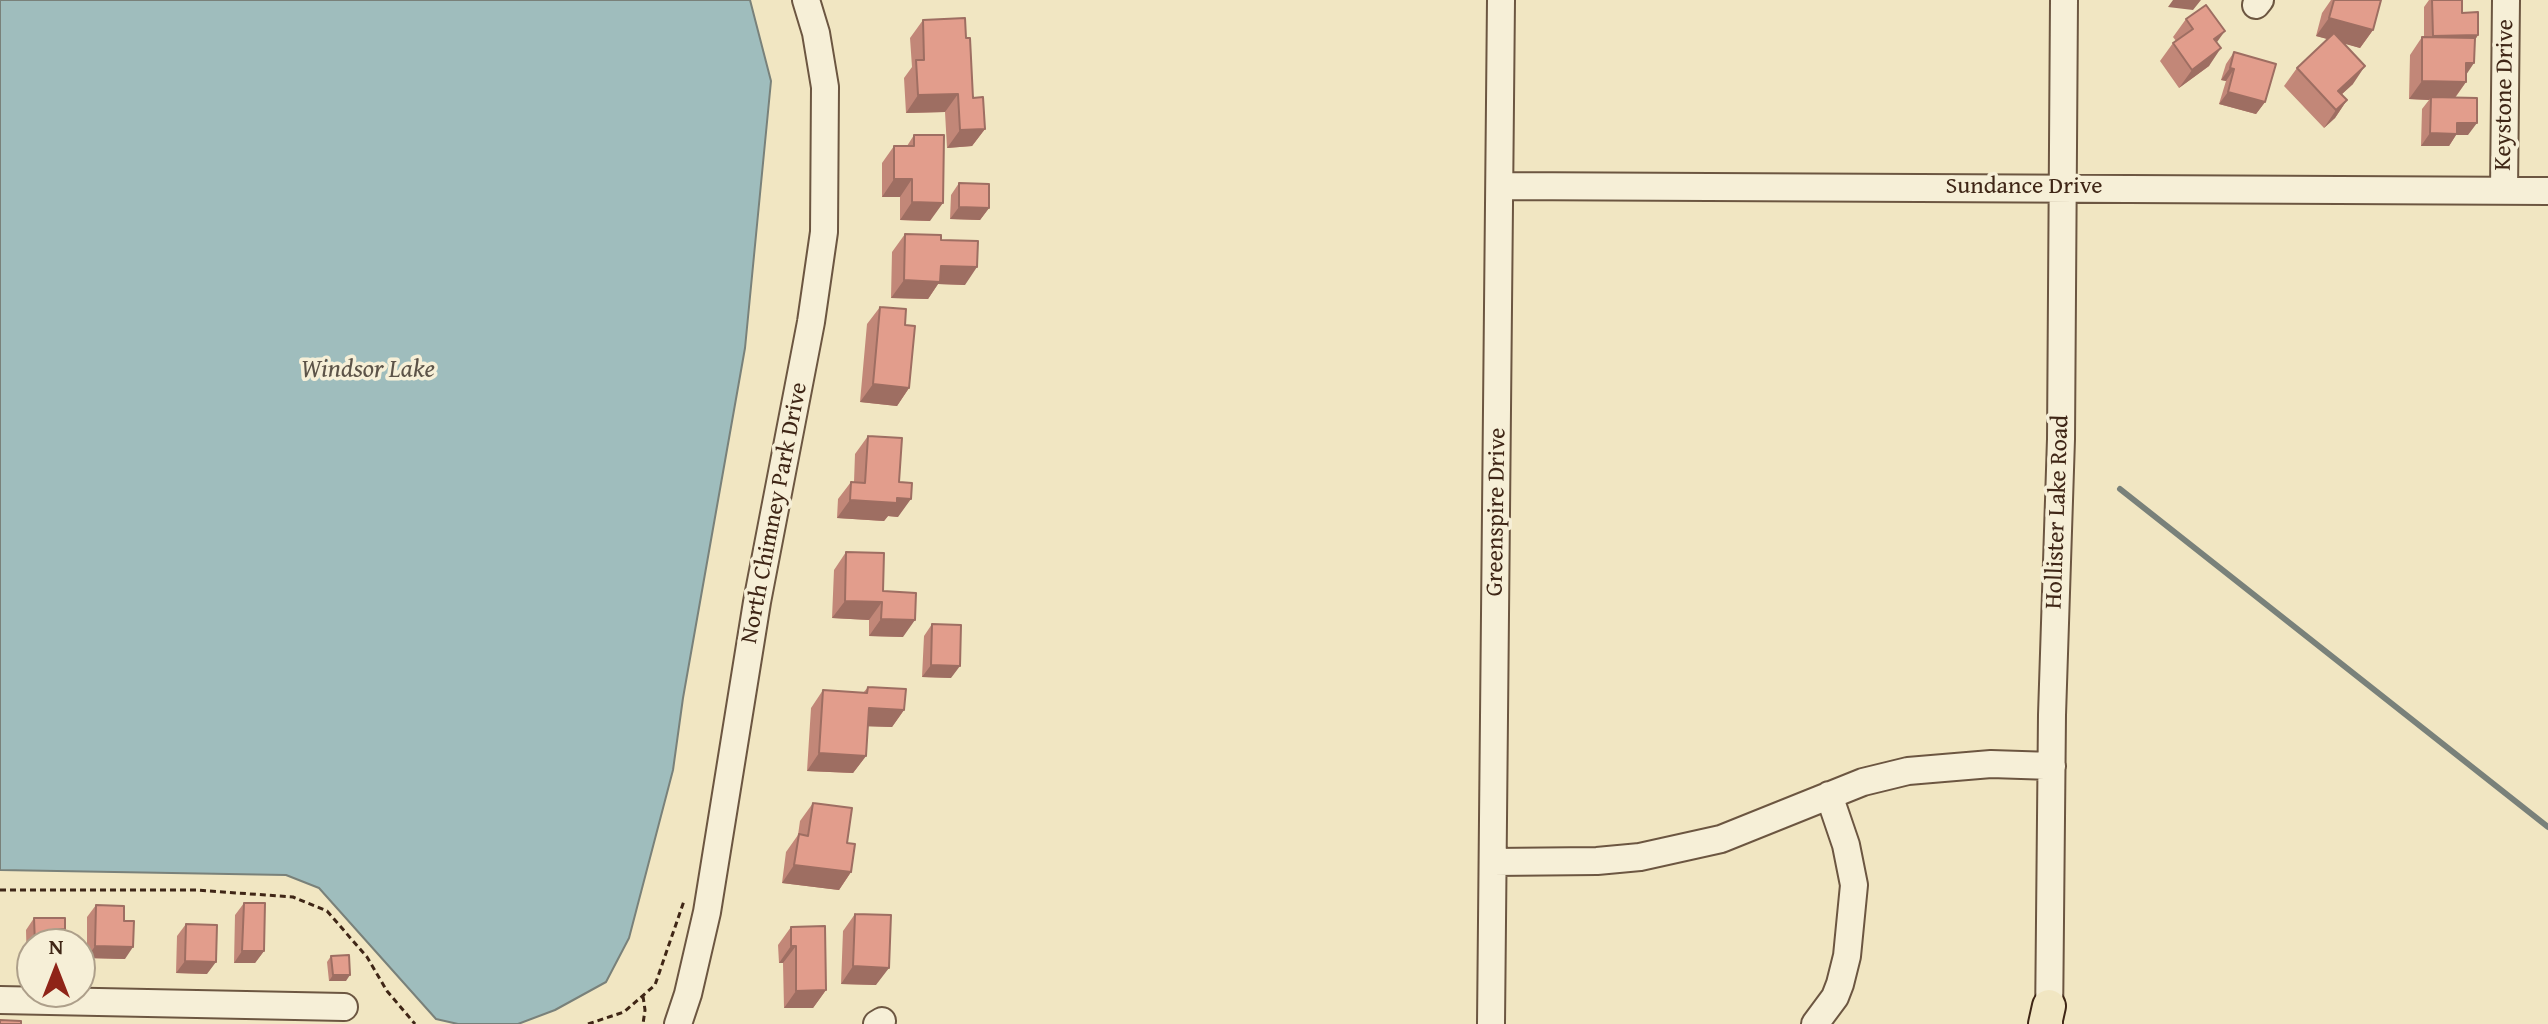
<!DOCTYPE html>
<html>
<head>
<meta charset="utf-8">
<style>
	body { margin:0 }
	#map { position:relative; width:2548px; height:1024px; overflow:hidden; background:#f1e6c2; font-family:"Gentium Book Plus",serif }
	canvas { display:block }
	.north { position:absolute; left:16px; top:928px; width:80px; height:80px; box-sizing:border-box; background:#f6efd7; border:2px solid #ad9f8a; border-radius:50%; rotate:0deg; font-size:22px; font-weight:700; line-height:32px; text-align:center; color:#3f2616 }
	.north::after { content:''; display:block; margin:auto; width:28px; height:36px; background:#8f2418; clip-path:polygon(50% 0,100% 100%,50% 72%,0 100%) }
</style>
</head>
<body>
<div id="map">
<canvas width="2548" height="1024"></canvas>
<div class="north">N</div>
</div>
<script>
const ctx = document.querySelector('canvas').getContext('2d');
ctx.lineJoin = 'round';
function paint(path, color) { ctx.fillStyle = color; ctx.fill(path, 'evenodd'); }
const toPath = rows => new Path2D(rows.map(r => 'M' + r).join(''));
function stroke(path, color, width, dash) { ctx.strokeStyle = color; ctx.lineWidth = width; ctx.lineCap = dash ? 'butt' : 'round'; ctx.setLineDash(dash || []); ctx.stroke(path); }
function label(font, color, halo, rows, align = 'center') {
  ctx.font = font + ' "Gentium Book Plus",serif'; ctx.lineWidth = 7; ctx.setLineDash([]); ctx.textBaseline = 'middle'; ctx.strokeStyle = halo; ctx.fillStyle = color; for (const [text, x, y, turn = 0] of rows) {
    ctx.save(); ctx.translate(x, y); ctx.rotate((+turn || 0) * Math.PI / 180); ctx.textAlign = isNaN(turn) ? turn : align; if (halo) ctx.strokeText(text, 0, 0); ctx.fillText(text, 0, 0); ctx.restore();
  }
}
const water = toPath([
	[0,0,750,0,771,81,745,348,683,698,673,770,629,938,606,982,555,1010,518,1024,458,1024,436,1019,319,888,286,875,0,870,0,0]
]);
paint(water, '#9fbdbd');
stroke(water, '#79817a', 2);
stroke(toPath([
	[2120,489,2548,827]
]), '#79817a', 6);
const minor = toPath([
	[2256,5,2260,0],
	[1500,186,2548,191],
	[2504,191,2506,0],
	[1493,862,1597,861,1640,857,1721,839,1863,782,1908,771,1991,764,2052,766],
	[0,1000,344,1007],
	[678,1024,688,994,707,912,757,602,811,322,824,232,825,87,816,33,806,0],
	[877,1024,882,1021],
	[1491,1024,1501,0],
	[1815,1024,1835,997,1840,984,1847,956,1854,885,1846,845,1829,795],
	[2049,1024,2052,715,2061,439,2064,0]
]);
const major = toPath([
	[2045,1024,2049,1006]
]);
stroke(minor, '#6c5641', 30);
stroke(major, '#3f2616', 36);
stroke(toPath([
	[0,890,196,890,293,897,327,911,367,957,387,991,415,1024],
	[643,996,645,1010,643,1024],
	[588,1024,624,1012,655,985,684,901]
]), '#3f2616', 3, [6, 4]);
stroke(minor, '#f6efd7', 26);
stroke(major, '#f1e6c2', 32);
paint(toPath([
	[2331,0,2381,0,2373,30,2360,48,2344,43,2353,84,2342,94,2347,100,2335,118,2324,128,2284,86,2297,68,2328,39,2316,36,2322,13],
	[2429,0,2462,0,2462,13,2478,35,2475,40,2466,74,2466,82,2455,98,2468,135,2456,135,2449,146,2421,146,2422,109,2429,100,2409,99,2410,55,2422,37,2424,37,2424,7],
	[2186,19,2217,43,2209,66,2179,88,2160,61,2173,43,2176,41,2173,37],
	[923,20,966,38,973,98,985,129,972,146,947,148,945,112,906,113,904,78,912,67,910,38],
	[2234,52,2265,102,2256,114,2219,104,2226,81,2221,80,2226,64],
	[914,135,930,221,900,220,900,197,882,197,882,163,894,146,907,146],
	[959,183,989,208,980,220,950,219,951,195],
	[905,234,941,240,965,285,938,284,928,299,891,298,892,252],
	[880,307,905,325,909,388,897,406,860,402,867,324],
	[868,436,898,517,888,516,884,521,837,518,838,499,851,482,854,482,855,454],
	[846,552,883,591,903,637,869,636,869,620,832,618,834,570],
	[932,624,951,678,922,677,924,636],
	[868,687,904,710,892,727,868,726,866,756,853,773,807,771,811,708,823,690,863,693],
	[813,803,847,843,851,872,839,890,782,883,786,852,798,835,800,821],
	[244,903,264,951,255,963,234,963,235,915],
	[96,905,125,959,87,958,87,917],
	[855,914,876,985,841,984,843,931],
	[34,918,57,941,52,941,53,944,32,944,32,970,27,970,26,930],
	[186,924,207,974,176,973,177,936],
	[791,927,826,990,813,1008,784,1008,783,963,779,963,778,945],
	[331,956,346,981,329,981,327,962]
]), '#c28778');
paint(toPath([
	[2173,0,2201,0,2193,10,2168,7],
	[2329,18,2373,30,2360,48,2316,36],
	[2225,31,2212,49,2214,39],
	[2478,35,2470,47,2424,48,2433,36],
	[2221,48,2209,66,2179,88,2192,70],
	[2466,63,2474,63,2462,81],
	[2365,66,2353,84,2331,104,2338,91],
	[2230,68,2234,69,2226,81,2221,80],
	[2422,81,2466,82,2453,100,2431,97,2429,100,2409,99],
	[2228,92,2265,102,2256,114,2219,104],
	[958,94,945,112,906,113,918,95],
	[2347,100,2335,118,2324,128,2336,110],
	[2457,123,2477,123,2468,135,2456,135,2449,146,2421,146,2430,133],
	[985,129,972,146,947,148,960,130],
	[894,179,912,179,900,197,882,197],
	[912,202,943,203,930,221,900,220],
	[959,207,989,208,980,220,950,219],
	[941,266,977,267,965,285,938,284,928,299,891,298,904,280],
	[873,384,909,388,897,406,860,402],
	[897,498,911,499,898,517,888,516,884,521,837,518,850,500],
	[845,601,882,602,869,620,832,618],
	[881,619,915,620,903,637,869,636],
	[931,665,960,666,951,678,922,677],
	[869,708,904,710,892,727,856,726],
	[819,753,866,756,853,773,807,771],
	[794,865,851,872,839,890,782,883],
	[65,929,57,941,44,942,52,930],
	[95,946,133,947,125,959,87,958],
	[791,946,796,946,783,963,779,963],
	[242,951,264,951,255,963,234,963],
	[185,961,216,962,207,974,176,973],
	[32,962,32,970,27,970],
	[853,966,889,968,876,985,841,984],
	[333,975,350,975,346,981,329,981],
	[826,990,813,1008,784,1008,796,991]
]), '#9e6e62');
const building = toPath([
	[2334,0,2381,0,2373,30,2329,18,2334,0],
	[2432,0,2462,0,2462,13,2478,12,2478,35,2433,36,2432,0],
	[2206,5,2225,31,2214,39,2221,48,2192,70,2173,43,2193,29,2186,19,2206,5],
	[965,18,966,38,970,38,973,98,983,97,985,129,960,130,958,94,918,95,916,60,924,60,923,20,965,18],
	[2334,33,2365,66,2338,91,2347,100,2336,110,2297,68,2334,33],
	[2422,37,2475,38,2474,63,2466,63,2466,82,2422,81,2422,37],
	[2234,52,2276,64,2265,102,2228,92,2234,69,2230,68,2234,52],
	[2431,97,2477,98,2477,123,2457,123,2457,134,2430,133,2431,97],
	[914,135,944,135,943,203,912,202,912,179,894,179,894,146,914,146,914,135],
	[959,183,989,184,989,208,959,207,959,183],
	[905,234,941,235,941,240,978,241,977,267,941,266,940,282,904,280,905,234],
	[880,307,906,309,905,325,915,326,909,388,873,384,880,307],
	[868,436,902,438,899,482,912,483,911,499,897,498,897,503,850,500,851,482,865,483,868,436],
	[846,552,884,553,883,591,916,593,915,620,881,619,882,602,845,601,846,552],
	[932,624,961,625,960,666,931,665,932,624],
	[868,687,906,689,904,710,869,708,866,756,819,753,823,690,867,693,868,687],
	[813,803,852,808,847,843,855,844,851,872,794,865,799,834,808,836,813,803],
	[244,903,265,903,264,951,242,951,244,903],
	[96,905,124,906,124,921,134,921,133,947,95,946,96,905],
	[855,914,891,915,889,968,853,966,855,914],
	[34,918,65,918,65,929,52,930,53,944,35,944,34,918],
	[186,924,217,925,216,962,185,961,186,924],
	[825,926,826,990,796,991,796,946,791,946,791,927,825,926],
	[349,955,350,975,333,975,331,956,349,955],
	[0,1020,21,1021,21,1024,0,1024,0,1020]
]);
paint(building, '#e29d8c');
stroke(building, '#9e6e62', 2);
label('24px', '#3f2616', '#f6efd7', [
	["Keystone Drive",2505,95,-89],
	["Sundance Drive",2024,187],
	["Greenspire Drive",1497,512,-89],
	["Hollister Lake Road",2058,512,-88],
	["North Chimney Park Drive",775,513,-79]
]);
label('italic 26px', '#5c5348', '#f6efd7', [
	["Windsor Lake",368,370]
]);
</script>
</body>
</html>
